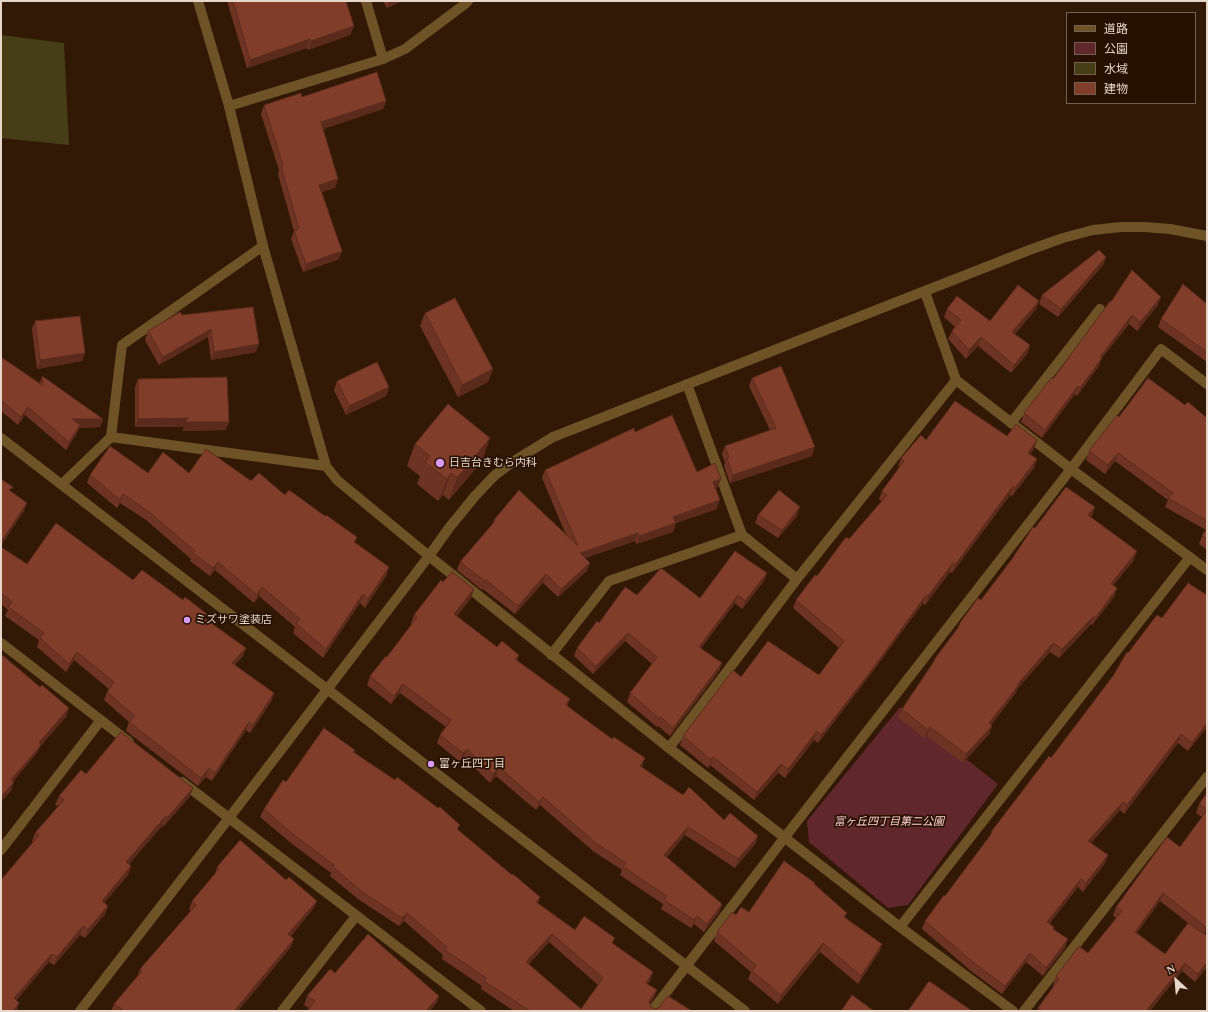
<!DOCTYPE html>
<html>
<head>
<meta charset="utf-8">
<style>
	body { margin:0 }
	#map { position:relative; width:1208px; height:1012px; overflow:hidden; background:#311905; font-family:"Times New Roman","Noto Sans JP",serif }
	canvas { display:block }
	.frame { position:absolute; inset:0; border:2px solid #e7d7cb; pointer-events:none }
	.legend { position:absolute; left:1066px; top:12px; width:130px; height:92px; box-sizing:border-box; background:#271000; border:1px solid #746051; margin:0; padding:5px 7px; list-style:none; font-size:12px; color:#e7d7cb }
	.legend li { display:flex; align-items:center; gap:8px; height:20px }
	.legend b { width:20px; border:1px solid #746051 }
	.north { position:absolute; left:1156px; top:960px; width:40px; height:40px; -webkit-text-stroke:3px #271000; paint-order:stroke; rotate:334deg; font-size:11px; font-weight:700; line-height:16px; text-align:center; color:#e7d7cb }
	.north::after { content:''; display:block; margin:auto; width:14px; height:18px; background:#e7d7cb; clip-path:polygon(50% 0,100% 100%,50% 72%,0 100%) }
</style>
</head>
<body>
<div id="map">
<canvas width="1208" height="1012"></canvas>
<div class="frame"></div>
<ul class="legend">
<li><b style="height:5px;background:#6e5326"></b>道路</li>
<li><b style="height:11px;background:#60272d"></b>公園</li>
<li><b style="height:11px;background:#453e16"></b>水域</li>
<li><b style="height:11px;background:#803d29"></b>建物</li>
</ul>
<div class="north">N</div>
</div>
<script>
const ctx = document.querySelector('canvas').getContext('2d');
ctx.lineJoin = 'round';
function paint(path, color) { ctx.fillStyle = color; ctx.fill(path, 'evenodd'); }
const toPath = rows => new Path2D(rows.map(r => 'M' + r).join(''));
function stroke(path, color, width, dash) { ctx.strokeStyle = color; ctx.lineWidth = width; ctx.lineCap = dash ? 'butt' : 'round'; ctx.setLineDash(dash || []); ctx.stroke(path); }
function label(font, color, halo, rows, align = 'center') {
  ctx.font = font + ' "Times New Roman","Noto Sans JP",serif'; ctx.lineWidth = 3.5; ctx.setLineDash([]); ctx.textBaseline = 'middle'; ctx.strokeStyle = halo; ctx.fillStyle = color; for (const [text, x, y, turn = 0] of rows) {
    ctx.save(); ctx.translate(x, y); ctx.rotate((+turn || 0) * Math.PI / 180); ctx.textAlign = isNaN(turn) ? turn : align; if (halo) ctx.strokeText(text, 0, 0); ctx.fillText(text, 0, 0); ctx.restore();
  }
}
paint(toPath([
	[900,707,998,784,908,905,888,908,809,842,807,821]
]), '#60272d');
paint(toPath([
	[1,35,64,43,69,145,1,138]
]), '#453e16');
stroke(toPath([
	[366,1,383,59],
	[229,106,383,59,405,49,465,4,468,1],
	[687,384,742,535,797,579],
	[1011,423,1100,309],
	[111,437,326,466],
	[62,484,111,437,122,345,263,246],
	[429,556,669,748,900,927,1013,1011],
	[1,643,129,742],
	[551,655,609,581,742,535],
	[669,748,797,579,956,380],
	[182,782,481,1011],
	[1,850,101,720],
	[900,927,1190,557],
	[282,1011,356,916],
	[652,1011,785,837,1071,469,1161,349,1207,384],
	[1024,1011,1207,777]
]), '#6e5326', 10);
stroke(toPath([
	[198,1,229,106,263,246,326,466,337,480,429,556],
	[925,292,956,380,1071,469,1207,570],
	[1,438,745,1011],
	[80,1011,229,818,429,556,449,528,475,496,495,475,514,461,553,437,1032,249,1063,238,1093,230,1121,227,1144,227,1170,229,1207,236]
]), '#6e5326', 10);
paint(toPath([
	[227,1,346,1,354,26,350,35,308,50,307,48,247,68],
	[383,1,402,1,387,8],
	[302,97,386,101,383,109,323,129,338,179,335,188,322,192,342,251,339,259,303,272,291,239,294,231,278,174,279,170,261,114,264,105],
	[1106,257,1103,265,1058,317,1039,304,1042,295],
	[1039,301,1036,309,1015,334,1030,345,1027,354,1011,373,978,346,966,359,948,339,952,331,955,327,944,317,947,309,990,321],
	[1111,302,1158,305,1137,331,1129,324,1101,359,1099,366,1077,396,1075,394,1042,438,1021,422,1024,413,1053,379],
	[1207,304,1207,362,1158,327,1161,319],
	[253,307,256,352,211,360,208,337,159,365,145,340,148,331,182,315],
	[425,313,493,369,488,382,458,397,420,326],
	[35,321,85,353,82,361,37,369,32,329],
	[1,357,40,383,42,376,103,419,100,427,79,428,77,433,66,450,25,415,18,425,1,411],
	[752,378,812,456,730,483,724,466,725,463,722,454,725,446,770,430,749,386],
	[138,379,226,430,182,431,184,427,135,427,135,387],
	[337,381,389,387,386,396,346,415,334,390],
	[1185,405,1207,418,1207,550,1199,544,1202,536,1206,530,1165,507,1168,500,1115,461,1105,474,1086,460,1089,451,1119,417],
	[635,432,697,472,718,487,715,488,717,509,676,523,673,532,636,544,635,541,585,558,587,571,558,597,543,583,515,614,483,589,482,590,457,570,460,562,492,525,494,520,566,535,542,478,545,470],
	[1007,436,1037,440,1034,449,1030,454,1037,459,1034,468,1012,496,1010,495,952,573,950,572,925,605,923,603,870,675,818,743,814,740,785,778,778,773,754,800,710,765,708,768,680,745,683,736,741,677,819,675,839,648,793,608,796,600,817,576,882,502,879,499,882,491,899,468,898,467,901,458,926,440],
	[490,438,482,461,449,500,443,495,438,501,417,484,420,476,407,466,415,444],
	[148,473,189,473,251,481,285,495,325,516,357,537,355,542,389,567,386,576,365,608,360,603,323,658,293,633,295,627,259,596,254,603,215,570,210,576,190,561,191,559,146,520,120,503,117,508,87,483,90,475],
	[1095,507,1091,517,1134,560,1113,585,1117,588,1114,597,1092,625,1091,624,1059,658,1050,652,1017,689,1015,694,991,725,992,726,989,734,963,763,927,736,924,738,898,717,902,709,932,664,934,660,957,629,959,624,981,600,1012,559,1035,528],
	[758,515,797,516,778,538,755,523],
	[1,547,27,564,133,580,205,618,246,648,243,656,235,665,274,693,271,702,250,733,246,730,212,781,206,777,198,786,126,731,129,722,104,700,107,692,109,689,74,660,66,672,37,647,39,640,5,616,8,610,1,604],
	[764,581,742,609,735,603,701,648,722,663,719,671,670,736,658,726,657,727,627,702,630,693,652,664,625,641,593,674,574,656,577,648,599,623,637,595,700,598],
	[443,582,474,589,471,598,457,616,497,647,519,655,517,661,570,699,567,706,642,767,683,795,724,820,758,836,755,844,735,868,685,835,667,857,722,904,719,912,704,932,694,924,691,928,661,909,663,904,620,875,622,870,593,851,540,805,536,810,496,776,490,783,464,757,460,762,437,743,440,735,446,727,400,693,391,704,367,685,370,676,387,657,412,624,411,623,414,615],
	[1207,595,1207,727,1188,751,1178,743,1124,814,1120,810,1091,843,1108,855,1105,863,1083,892,1078,887,1049,924,1065,948,1043,976,1026,962,1002,994,971,971,922,929,925,921,945,896,990,836,991,832,1051,758,1113,676,1128,653,1162,618],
	[355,750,354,752,458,830,512,875,540,897,538,903,575,930,613,944,650,981,648,984,654,998,650,1004,651,1007,655,1009,692,1011,514,1011,481,989,482,986,442,959,443,955,404,921,399,926,358,899,330,876,331,873,291,843,260,817,264,809,286,782],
	[549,942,598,985,581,1009,529,964],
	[86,774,190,796,164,826,163,825,129,864,131,866,128,875,104,903,108,906,105,914,85,938,80,935,54,965,49,962,1,1011,33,842,32,841,35,833,58,806,55,805,59,796],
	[1207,793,1207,931,1204,934,1207,936,1207,967,1195,982,1182,971,1150,1011,1037,1011,1038,1008,1054,986,1053,985,1056,976,1088,953,1116,918,1113,915,1116,907,1180,847,1202,817,1196,813,1199,804],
	[1160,901,1188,923,1165,954,1137,933],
	[217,867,286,880,317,901,313,909,291,936,291,947,238,1011,111,1011,114,1004,138,975,140,969,191,911,189,910,192,901,215,874],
	[815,884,845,918,882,944,879,952,858,984,820,952,778,1004,748,979,751,972,714,941,717,932,736,915,749,912],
	[335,973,439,996,436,1004,309,1008,304,1005,307,996]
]), '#6e3423');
paint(toPath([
	[389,1,402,1,387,8],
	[354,26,350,35,308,50,311,41],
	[310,39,307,48,247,68,250,60],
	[386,101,383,109,318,131,321,122],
	[338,179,335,188,316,194,319,185],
	[342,251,339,259,303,272,306,264],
	[1106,257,1103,265,1058,317,1061,309],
	[1161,297,1158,305,1137,331,1140,322],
	[1039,301,1036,309,1009,341,1012,332],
	[1132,315,1129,324,1101,359,1099,366,1077,396,1080,388,1100,357],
	[211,329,208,337,159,365,163,357],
	[981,337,978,346,966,359,969,350],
	[259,344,256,352,211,360,214,352],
	[1030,345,1027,354,1011,373,1014,365],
	[85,353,82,361,37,369,40,360],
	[493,369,488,382,458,397,462,385],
	[1078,386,1075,394,1042,438,1045,430],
	[389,387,386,396,346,415,349,406],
	[28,407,25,415,18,425,21,417],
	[188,418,229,422,226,430,182,431,184,427,135,427,138,419],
	[72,419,103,419,100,427,79,428,77,433,66,450,69,442],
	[490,438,482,461,449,500,457,478],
	[1037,440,1034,449,1025,461,1028,453],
	[815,447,812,456,730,483,733,475],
	[1118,453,1115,461,1105,474,1108,465],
	[1037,459,1034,468,1012,496,1015,488],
	[451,473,443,495,438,501,447,479],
	[721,479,718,487,710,490,713,482],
	[1013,486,1010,495,952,573,955,565],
	[123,494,120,503,117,508,120,500],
	[720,500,717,509,670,525,673,517],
	[27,503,24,511,1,546,1,542],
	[800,507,797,516,778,538,782,530],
	[1095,507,1092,516,1085,523,1088,515],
	[676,523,673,532,636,544,639,536],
	[638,533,635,541,576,561,580,553],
	[1137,551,1134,560,1108,592,1111,584],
	[218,562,215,570,210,576,213,568],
	[590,563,587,571,558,597,561,589],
	[953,563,950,572,925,605,928,596],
	[389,567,386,576,365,608,368,599],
	[767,573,764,581,742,609,745,601],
	[546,574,543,583,515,614,518,606],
	[486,580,483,589,482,590,485,581],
	[262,587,259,596,254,603,257,595],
	[1117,588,1114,597,1092,625,1096,617],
	[474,589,471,598,451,623,454,614],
	[363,594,360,603,323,658,326,649],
	[738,595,735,603,696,655,699,647],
	[926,595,923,603,870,675,818,743,821,735],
	[1094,616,1091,624,1059,658,1062,649],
	[628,633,625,641,593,674,596,666],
	[1053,643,1050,652,1017,689,1015,694,986,731,989,723,1017,685],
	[246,648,243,656,229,671,232,663],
	[77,652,74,660,66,672,69,664],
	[722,663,719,671,670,736,673,728],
	[403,684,400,693,391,704,394,696],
	[274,693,271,702,250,733,253,725],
	[570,699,567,707,566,705],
	[69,708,66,717,40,747,37,753,8,788,11,780,39,743],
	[249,722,246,730,212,781,215,773],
	[1207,723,1207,727,1188,751,1192,743],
	[992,726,989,734,963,763,966,754],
	[930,727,927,736,924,738,928,730],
	[817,731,814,740,785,778,788,769],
	[1181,734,1178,743,1124,814,1127,805],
	[467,749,464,757,460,762,463,753],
	[713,757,710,765,708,768,711,760],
	[645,758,642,767,640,766],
	[781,764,778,773,754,800,757,792],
	[499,767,496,776,490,783,493,774],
	[209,768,206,777,198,786,201,778],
	[14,782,11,791,1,802,1,797],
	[193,788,190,796,164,826,168,817],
	[543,797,540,805,536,810,539,802],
	[1123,802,1120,810,1085,850,1088,841],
	[166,816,163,825,123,871,126,862],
	[688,827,685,835,661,863,664,855],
	[758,836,755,844,735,868,738,859],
	[1108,855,1105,863,1083,892,1086,883],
	[131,866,128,875,99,909,102,901],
	[1081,879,1078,887,1044,931,1047,922],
	[1163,893,1160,901,1132,940,1135,932],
	[317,901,313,909,285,942,288,934],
	[722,904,719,912,704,932,707,924],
	[108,906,105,914,85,938,88,929],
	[407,913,404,921,399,926,402,918],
	[697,916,694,924,691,928,694,920],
	[83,926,80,935,54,965,57,957],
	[1207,926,1207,931,1203,936,1206,927],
	[552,934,549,942,523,970,526,962],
	[294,939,291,947,238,1011,234,1011],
	[1068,939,1065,948,1043,976,1046,968],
	[823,943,820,952,778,1004,781,995],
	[882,944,879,952,858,984,861,976],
	[1030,953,1026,962,1002,994,1005,986],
	[52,954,49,962,11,1007,14,998],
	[1207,962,1207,967,1195,982,1198,974],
	[1185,963,1182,971,1150,1011,1146,1011],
	[653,972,650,981,643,991,646,983],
	[657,990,654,998,646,1010,649,1001],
	[439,996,436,1004,430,1011,426,1011],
	[19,1003,17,1011,13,1011]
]), '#5a2b1d');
const building = toPath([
	[233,1,346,1,354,26,311,41,310,39,250,60,233,1],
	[377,72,386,101,321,122,338,179,319,185,342,251,306,264,294,231,299,229,281,166,283,165,264,105,301,93,302,97,377,72],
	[1099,250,1106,257,1061,309,1042,295,1099,250],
	[1132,270,1161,297,1140,322,1132,315,1100,357,1102,358,1080,388,1078,386,1045,430,1024,413,1052,377,1053,379,1110,301,1111,302,1132,270],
	[1183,284,1207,304,1207,352,1161,319,1183,284],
	[1018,285,1039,301,1012,332,1030,345,1014,365,981,337,969,350,952,331,961,320,947,309,957,296,990,321,1018,285],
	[455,298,493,369,462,385,425,313,455,298],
	[253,307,259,344,214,352,211,329,163,357,148,331,180,312,182,315,253,307],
	[80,316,85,353,40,360,35,321,80,316],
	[1,357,43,386,42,376,103,419,72,419,80,425,69,442,28,407,21,417,1,400,1,357],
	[377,362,389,387,349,406,337,381,377,362],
	[781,366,815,447,733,475,727,458,729,457,725,446,776,428,752,378,781,366],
	[227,377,229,422,185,422,188,418,138,419,138,379,227,377],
	[1148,378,1185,405,1188,402,1207,418,1207,521,1168,498,1173,493,1118,453,1108,465,1089,451,1117,415,1119,417,1148,378],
	[955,401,1007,436,1016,424,1037,440,1028,453,1037,459,1015,488,1013,486,955,565,953,563,928,596,926,595,874,667,821,735,817,731,788,769,781,764,757,792,713,757,711,760,683,736,733,670,741,677,768,641,819,675,844,641,796,600,815,575,817,576,846,537,849,539,887,495,882,491,904,461,901,458,921,435,926,440,955,401],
	[448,404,490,438,457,478,451,473,447,479,425,462,430,456,415,444,448,404],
	[672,415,697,472,715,463,721,479,713,482,720,500,673,517,676,523,639,536,638,533,580,553,590,563,561,589,546,574,518,606,486,580,485,581,460,562,495,521,494,520,519,490,578,546,545,470,634,428,635,432,672,415],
	[110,446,148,473,163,452,189,473,206,449,251,481,259,473,285,495,289,490,325,516,326,515,357,537,354,542,389,567,368,599,363,594,326,649,296,624,300,619,262,587,257,595,218,562,213,568,193,553,195,551,149,512,123,494,120,500,90,475,110,446],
	[1,479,13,487,9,490,27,503,1,542,1,479],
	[1066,487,1095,507,1088,515,1137,551,1111,584,1117,588,1096,617,1094,616,1062,649,1053,643,1017,685,1018,686,989,723,992,726,966,754,930,727,928,730,902,709,935,660,934,660,960,625,959,624,978,598,981,600,1012,559,1033,527,1035,528,1066,487],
	[779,490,800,507,782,530,758,515,779,490],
	[56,523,133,580,142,570,183,600,185,597,207,614,204,618,246,648,232,663,274,693,253,725,249,722,215,773,209,768,201,778,129,722,135,716,107,692,114,682,77,652,69,664,40,638,44,633,8,607,12,602,1,593,1,547,27,564,56,523],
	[1207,528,1207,539,1202,536,1207,528],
	[735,551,767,573,745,601,738,595,699,647,722,663,673,728,661,717,660,719,630,693,657,657,628,633,596,666,577,648,597,621,599,623,625,587,637,595,661,568,700,598,735,551],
	[452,572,474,589,454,614,497,647,502,641,519,655,515,659,570,699,566,705,612,739,614,737,645,758,640,766,683,795,689,787,724,820,730,813,758,836,738,859,688,827,664,855,722,904,707,924,697,916,694,920,664,900,667,896,623,867,626,863,596,843,543,797,539,802,499,767,493,774,467,749,463,753,440,735,451,720,403,684,394,696,370,676,386,656,387,657,417,617,414,615,441,580,443,582,452,572],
	[1188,583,1207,595,1207,723,1192,743,1181,734,1127,805,1123,802,1088,841,1108,855,1086,883,1081,879,1047,922,1054,927,1053,929,1068,939,1046,968,1030,953,1005,986,974,963,925,921,944,895,945,896,992,833,991,832,1049,756,1051,758,1113,676,1127,652,1128,653,1157,615,1162,618,1188,583],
	[1,654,40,687,42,685,69,708,39,743,41,745,11,780,14,782,1,797,1,654],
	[324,728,355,750,353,752,395,780,397,777,438,808,440,807,460,825,457,829,512,875,513,874,540,897,536,902,575,930,584,916,615,938,612,943,653,972,646,983,657,990,649,1001,651,1007,655,1009,658,1008,668,996,692,1011,530,1011,484,981,486,978,445,950,447,947,407,913,402,918,361,891,333,867,334,865,294,835,264,809,283,780,286,782,324,728],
	[552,934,603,978,581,1009,526,962,552,934],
	[121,732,193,788,168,817,166,816,126,862,131,866,102,901,108,906,88,929,83,926,57,957,52,954,14,998,19,1003,13,1011,1,1011,1,880,39,835,35,833,64,800,59,796,81,770,86,774,121,732],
	[1207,793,1207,926,1206,927,1163,893,1135,932,1165,954,1188,923,1207,936,1207,962,1198,974,1185,963,1146,1011,1042,1011,1038,1008,1059,979,1056,976,1079,946,1088,953,1122,911,1116,907,1167,837,1180,847,1207,810,1199,804,1207,793],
	[240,840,286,880,289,877,317,901,288,934,294,939,234,1011,121,1011,122,1009,114,1004,142,971,140,969,196,905,192,901,219,869,217,867,240,840],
	[784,861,815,883,814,884,847,913,844,917,882,944,861,976,823,943,781,995,752,971,756,965,717,932,732,912,736,915,741,907,749,912,784,861],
	[368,934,439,996,426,1011,307,1011,315,1001,307,996,330,969,335,973,368,934],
	[929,981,972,1011,908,1011,929,981],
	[852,995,874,1011,841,1011,852,995]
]);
paint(building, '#803d29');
stroke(building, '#5a2b1d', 1);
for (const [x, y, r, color] of [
	[440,463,5,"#d89bf8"],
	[187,620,4,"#d89bf8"],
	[431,764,4,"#d89bf8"]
]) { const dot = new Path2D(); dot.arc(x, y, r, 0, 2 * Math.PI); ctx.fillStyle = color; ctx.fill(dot); stroke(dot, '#271000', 1.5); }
label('11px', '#e7d7cb', '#271000', [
	["日吉台きむら内科",449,463],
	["ミズサワ塗装店",195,620],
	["富ヶ丘四丁目",439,764]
], 'left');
label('italic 11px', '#fed1d2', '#271000', [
	["富ヶ丘四丁目第二公園",889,822]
]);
</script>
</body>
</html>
